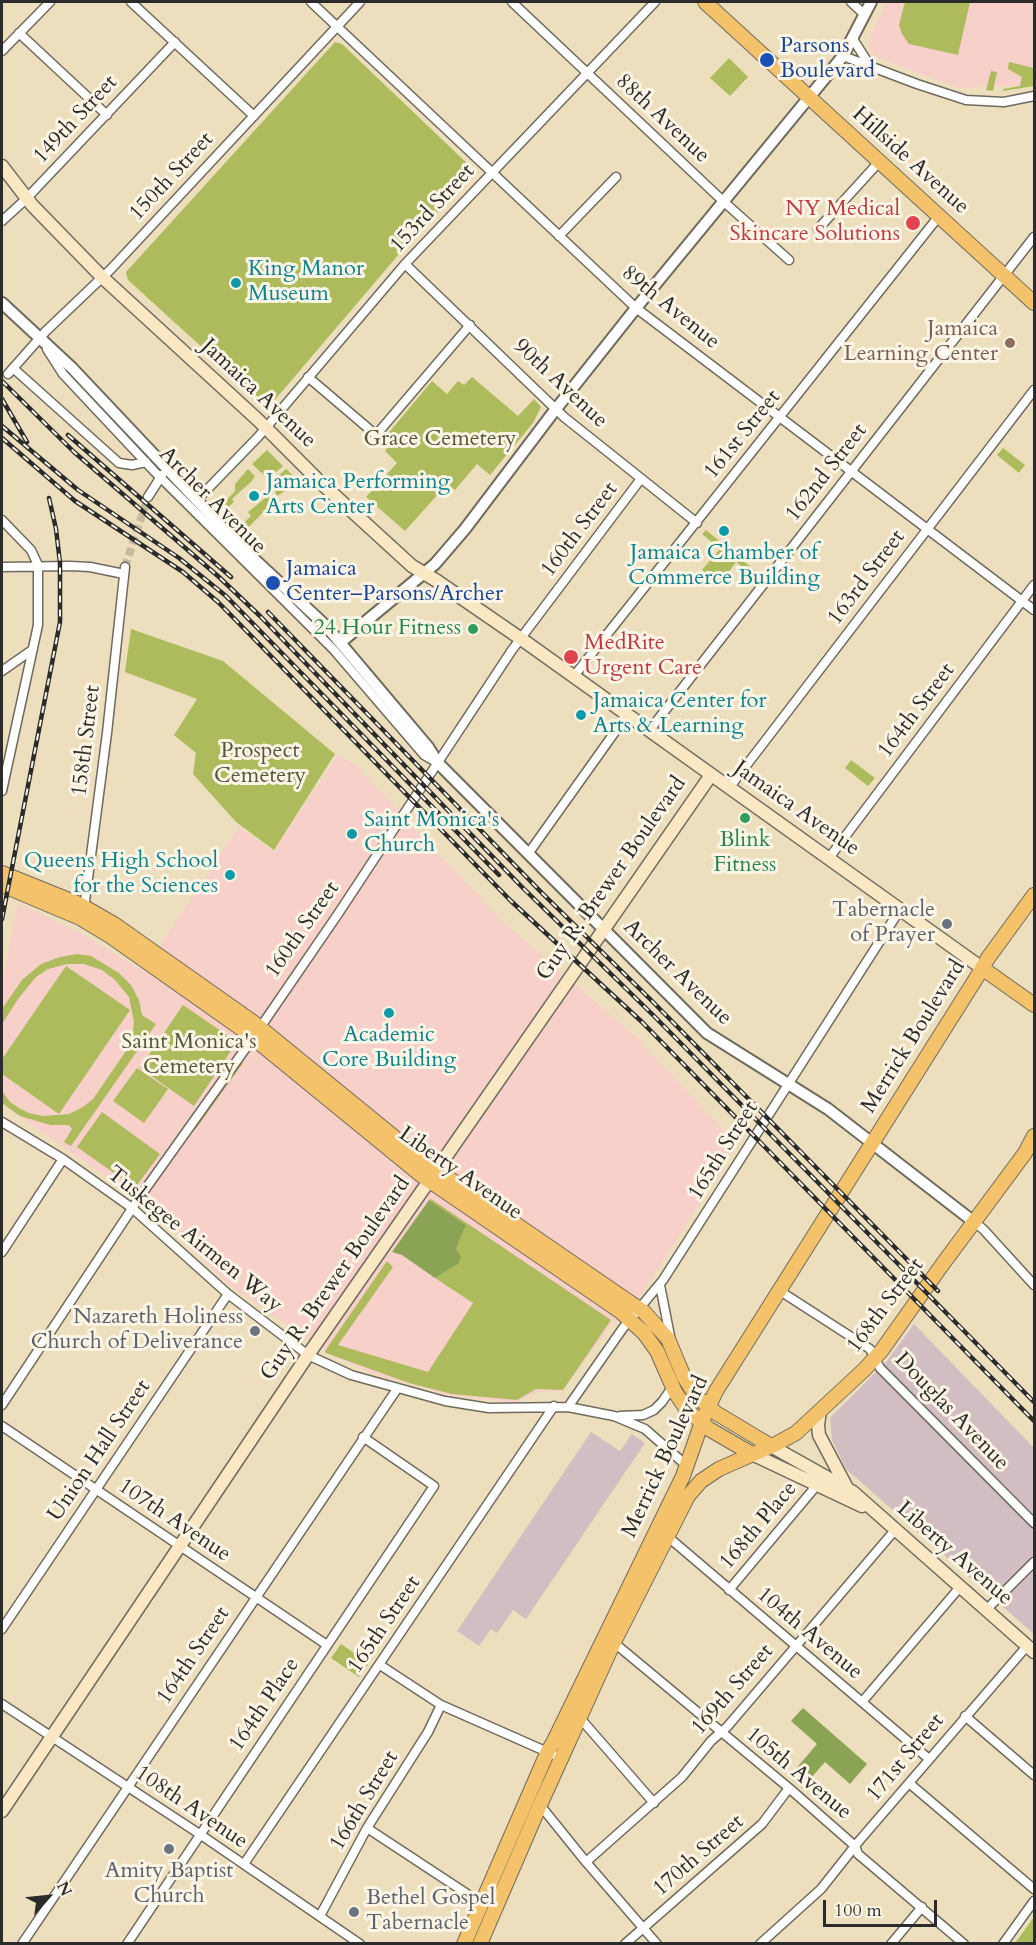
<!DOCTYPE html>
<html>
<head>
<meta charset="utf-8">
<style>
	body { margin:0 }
	#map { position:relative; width:1036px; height:1945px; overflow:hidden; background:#eddfbd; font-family:Cardo,serif }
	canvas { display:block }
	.frame { position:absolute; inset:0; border:3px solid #2b2b2b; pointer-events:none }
	.north { position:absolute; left:18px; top:1867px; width:60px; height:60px; -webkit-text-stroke:4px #fcf5e5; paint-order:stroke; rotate:63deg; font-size:16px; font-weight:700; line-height:24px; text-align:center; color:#2b2b2b }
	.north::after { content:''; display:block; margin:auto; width:21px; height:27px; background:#2b2b2b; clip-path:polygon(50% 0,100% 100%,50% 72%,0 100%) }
	.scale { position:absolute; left:823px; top:1900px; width:114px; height:27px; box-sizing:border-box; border:3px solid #2b2b2b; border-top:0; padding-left:8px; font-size:18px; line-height:21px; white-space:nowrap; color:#2b2b2b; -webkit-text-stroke:4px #fcf5e5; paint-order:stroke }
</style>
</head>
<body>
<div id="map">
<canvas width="1036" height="1945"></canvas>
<div class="frame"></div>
<div class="north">N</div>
<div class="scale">100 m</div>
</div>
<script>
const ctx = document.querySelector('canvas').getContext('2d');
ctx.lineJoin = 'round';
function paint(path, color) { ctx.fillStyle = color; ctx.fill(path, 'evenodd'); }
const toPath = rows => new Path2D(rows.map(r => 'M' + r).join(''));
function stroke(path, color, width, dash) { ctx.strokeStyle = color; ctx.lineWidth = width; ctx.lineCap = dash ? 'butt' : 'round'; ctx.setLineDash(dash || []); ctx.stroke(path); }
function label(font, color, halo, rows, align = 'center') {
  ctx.font = font + ' Cardo,serif'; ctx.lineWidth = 6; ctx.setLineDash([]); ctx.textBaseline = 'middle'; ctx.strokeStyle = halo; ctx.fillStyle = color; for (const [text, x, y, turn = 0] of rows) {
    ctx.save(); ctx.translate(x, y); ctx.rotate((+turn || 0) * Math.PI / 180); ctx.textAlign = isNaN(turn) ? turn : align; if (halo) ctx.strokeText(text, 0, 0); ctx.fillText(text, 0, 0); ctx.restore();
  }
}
paint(toPath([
	[886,2,1034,2,1034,85,958,88,876,57,869,48,869,41],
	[338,755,355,764,501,920,634,1035,737,1144,642,1294,611,1325,563,1391,537,1392,514,1403,450,1395,373,1374,327,1353,229,1285,146,1205,2,1104,2,983,18,904,76,930,146,973,164,939,239,827,273,851]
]), '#f7d0ca');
paint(toPath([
	[914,1324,1034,1448,1034,1634,846,1469,832,1440,830,1418,887,1361],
	[591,1432,620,1451,632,1434,645,1443,526,1619,513,1610,497,1633,491,1629,479,1646,457,1631]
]), '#d2bec2');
paint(toPath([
	[905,2,970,2,958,55,909,44,902,34,899,25],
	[335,42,342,44,473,169,473,175,400,253,273,402,262,402,128,280,126,272],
	[729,58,748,77,730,96,710,78],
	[1009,62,1034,68,1034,86,1003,91,1003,89,1020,86,1022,77,1008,69],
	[991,71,997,72,993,91,986,90],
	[472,377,518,416,534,399,541,407,533,423,490,475,477,464,455,490,447,484,405,531,366,497,397,463,385,451,392,442,386,436,432,381,447,394,458,381,464,385],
	[1003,448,1025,465,1019,473,997,455],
	[267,450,283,466,268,479,252,464],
	[248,469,255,476,251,482,232,499,234,502,226,509,237,521,234,524,218,509,235,491,235,484],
	[286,469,300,482,277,496,271,482],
	[270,494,275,500,243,533,238,528,251,516,248,512],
	[706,530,758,573,755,577,736,562,720,584,702,570,720,549,702,534],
	[131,629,223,661,335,754,274,850,236,822,193,774,196,753,174,735,197,699,125,672],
	[851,760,875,778,868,786,845,768],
	[77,954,91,956,119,973,131,985,139,1000,142,1015,156,1024,71,1146,64,1142,72,1129,69,1125,50,1125,20,1116,2,1103,2,1091,10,1102,19,1108,29,1113,43,1116,69,1114,83,1107,93,1099,126,1051,132,1038,134,1022,129,997,114,979,102,970,84,964,67,964,48,969,36,977,18,999,2,1024,2,1009,22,980,41,964,60,957],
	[66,966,130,1010,59,1114,2,1074,2,1059],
	[183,1005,237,1042,194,1106,140,1068],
	[241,1061,243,1063,195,1130,195,1127],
	[137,1068,168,1089,144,1123,113,1101],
	[102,1112,160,1154,135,1188,77,1147],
	[431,1199,611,1320,563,1390,536,1389,517,1400,452,1394,409,1383,326,1353,325,1351,387,1261,393,1267,338,1345,428,1372,473,1303,435,1278,458,1264,456,1249,466,1225,429,1200],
	[341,1644,369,1663,359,1677,331,1658],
	[1034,1917,1034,1943,1015,1943]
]), '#adbb5d');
paint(toPath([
	[429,1200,466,1225,456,1249,461,1258,458,1264,435,1278,402,1255,392,1252],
	[803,1708,867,1764,850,1784,825,1762,802,1788,789,1777,817,1744,791,1721]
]), '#8aa354');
stroke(toPath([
	[125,567,148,497]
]), '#c6bba0', 8, [8, 4]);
const minor = toPath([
	[131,2,254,116],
	[311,2,636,308,1034,610],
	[512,2,723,201,789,260],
	[851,2,865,15],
	[19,33,107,115],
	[853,39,870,66],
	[2,51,50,2],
	[843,56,917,84,966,100,1004,102,1034,96],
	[2,221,26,199,175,42],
	[818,229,879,162],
	[559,236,616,177],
	[405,264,564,417,697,523],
	[47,349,63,374,154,471,333,649,424,755,436,762],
	[13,368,119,463,132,465,146,462],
	[8,374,46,331,111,269,360,2],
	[308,377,376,435,470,325],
	[148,497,162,475],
	[196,501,258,437,405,264,655,2],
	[2,520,31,550,38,565,38,625,2,791],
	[2,567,70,566,90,567,124,574],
	[2,671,32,650],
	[574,676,939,216],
	[649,731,1034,237],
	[729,788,1034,390],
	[528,854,627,715],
	[829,858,1034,585],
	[84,909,107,733,125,567],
	[2,1122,63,1159,132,1208,228,1294,308,1355,351,1375,445,1401,489,1408,568,1407,614,1416,645,1429,687,1466],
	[974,1222,983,1229,1034,1285],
	[2,1252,63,1159],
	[660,1285,671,1341],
	[780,1291,870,1349,880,1368,1034,1523],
	[2,1405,139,1198,253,1038,338,914,512,650,640,480],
	[568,1407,623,1328,663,1280,901,908],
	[620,1416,643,1415,654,1410,662,1402,673,1386],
	[2,1426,327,1645],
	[667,1536,929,1759],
	[729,1590,817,1485],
	[986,1610,1034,1562],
	[2,1629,228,1294],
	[612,1641,789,1788,855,1846,858,1854,964,1944],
	[380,1665,441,1705,561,1758],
	[862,1702,960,1587],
	[2,1704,201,1835,360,1944],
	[965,1716,1034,1775],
	[580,1718,654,1803],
	[909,1783,1034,1889],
	[540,1805,586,1862,657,1944],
	[367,1828,481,1903],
	[586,1862,682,1777,711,1741,727,1727,895,1530],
	[244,1864,554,1406],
	[320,1916,367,1828,428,1732,441,1705],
	[22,1944,397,1389],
	[127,1944,434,1486,363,1437],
	[625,1944,762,1824,789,1788],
	[760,1944,821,1889,859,1841,1027,1646],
	[891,1944,922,1907],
	[1003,1944,1034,1901]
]);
const tertiary = toPath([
	[2,303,72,368,239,545,326,626,428,747,438,763,707,1033,828,1109,974,1222],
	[341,642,435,564,465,529,552,414,636,308,843,56,871,2]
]);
const secondary = toPath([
	[2,166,32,205,102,277,258,420,320,482,412,566,437,581,527,643,982,968],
	[820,1411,818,1425,819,1435,847,1488],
	[771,1446,853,1492,1034,1652],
	[752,1454,862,1506],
	[2,1811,308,1355,711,775]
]);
const primary = toPath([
	[705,2,1034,303],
	[2,873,79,904,114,924,253,1022,421,1159,644,1312,668,1339,684,1377,696,1396,716,1413,771,1446],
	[2,885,80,918,110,936,246,1032,421,1175,621,1312,644,1333,657,1351,675,1392,687,1410,709,1429,752,1454],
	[982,968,1034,1005],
	[464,1944,548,1751,554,1741,683,1476,703,1419,716,1391,977,977,988,958,1034,895],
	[480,1944,540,1805,614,1642,688,1496,701,1481,719,1469,776,1444,796,1433,865,1369,882,1350,942,1265,1025,1153,1034,1136]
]);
stroke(minor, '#6f6a5e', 11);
stroke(tertiary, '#6f6a5e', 14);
stroke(secondary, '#6f6a5e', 15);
stroke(primary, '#6f6a5e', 16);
stroke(minor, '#fff', 8);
stroke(tertiary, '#fff', 10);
stroke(secondary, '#fae7c3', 12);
stroke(primary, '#f3c26a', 14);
const rail = toPath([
	[2,381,74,452,219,577,260,616,521,886,654,1016,1034,1402],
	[2,399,27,442],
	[2,426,78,490,179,558,226,596,499,875],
	[68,435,231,577],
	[2,438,75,501,183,572,218,602,511,901,642,1022,1034,1421],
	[268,612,542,893,651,1000,938,1291],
	[2,919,60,622,60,563,56,529,49,498]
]);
stroke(rail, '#2b2b2b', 4.5);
stroke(rail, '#fcf5e5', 2, [7]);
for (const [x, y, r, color] of [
	[767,60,8,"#1a4fb4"],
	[913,223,8,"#e0444e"],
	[236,283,6,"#0f9aa8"],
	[1010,343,6,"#8d6e63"],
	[254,496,6,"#0f9aa8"],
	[724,531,6,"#0f9aa8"],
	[273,583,8,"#1a4fb4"],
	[473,629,6,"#2e9e5b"],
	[571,657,8,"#e0444e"],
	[581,715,6,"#0f9aa8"],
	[745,818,6,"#2e9e5b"],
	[352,834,6,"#0f9aa8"],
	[230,875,6,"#0f9aa8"],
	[947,924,6,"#6b7280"],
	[389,1013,6,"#0f9aa8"],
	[255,1331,6,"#6b7280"],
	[169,1849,6,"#6b7280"],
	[354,1912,6,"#6b7280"]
]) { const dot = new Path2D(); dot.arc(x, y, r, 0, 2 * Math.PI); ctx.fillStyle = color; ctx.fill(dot); stroke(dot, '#fcf5e5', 2); }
label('22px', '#164399', '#fcf5e5', [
	["Parsons",780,47],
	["Boulevard",780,72],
	["Jamaica",286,570],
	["Center–Parsons/Archer",286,595]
], 'left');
label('22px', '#2b2b2b', '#fcf5e5', [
	["88th Avenue",662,119,43],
	["149th Street",76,120,-47],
	["Hillside Avenue",910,161,42],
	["150th Street",172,177,-47],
	["153rd Street",433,209,-47],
	["89th Avenue",670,308,39],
	["90th Avenue",560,384,43],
	["Jamaica Avenue",258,394,43],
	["161st Street",743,435,-51],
	["162nd Street",827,473,-52],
	["Archer Avenue",212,501,45],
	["160th Street",580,530,-53],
	["163rd Street",867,578,-53],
	["164th Street",917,711,-53],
	["158th Street",87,741,-83],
	["Jamaica Avenue",796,809,35],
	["Guy R. Brewer Boulevard",612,879,-55],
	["160th Street",303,930,-55],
	["Archer Avenue",677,973,44],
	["Merrick Boulevard",914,1037,-58],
	["165th Street",724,1151,-58],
	["Liberty Avenue",460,1174,35],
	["Tuskegee Airmen Way",194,1240,39],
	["Guy R. Brewer Boulevard",336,1279,-55],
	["168th Street",886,1306,-53],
	["Douglas Avenue",951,1412,46],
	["Union Hall Street",100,1451,-56],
	["Merrick Boulevard",666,1457,-65],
	["107th Avenue",174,1521,34],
	["168th Place",759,1526,-50],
	["Liberty Avenue",954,1554,41],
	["165th Street",385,1625,-56],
	["104th Avenue",809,1634,40],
	["164th Street",194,1656,-56],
	["169th Street",733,1690,-49],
	["164th Place",265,1705,-56],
	["171st Street",906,1758,-50],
	["105th Avenue",798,1774,40],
	["166th Street",365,1801,-59],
	["108th Avenue",191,1808,34],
	["170th Street",699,1856,-41]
]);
label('22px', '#be3a42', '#fcf5e5', [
	["NY Medical",900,210],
	["Skincare Solutions",900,235],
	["MedRite",584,644,"left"],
	["Urgent Care",584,669,"left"]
], 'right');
label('22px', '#0d838f', '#fcf5e5', [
	["King Manor",248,270],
	["Museum",248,295],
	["Jamaica Performing",266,483],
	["Arts Center",266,508],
	["Jamaica Chamber of",724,554,"center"],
	["Commerce Building",724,579,"center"],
	["Jamaica Center for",593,702],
	["Arts & Learning",593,727],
	["Saint Monica's",364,821],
	["Church",364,846],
	["Queens High School",218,862,"right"],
	["for the Sciences",218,887,"right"],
	["Academic",389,1036,"center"],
	["Core Building",389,1061,"center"]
], 'left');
label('22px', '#785e54', '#fcf5e5', [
	["Jamaica",998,330],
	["Learning Center",998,355]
], 'right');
label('22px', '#52563a', '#fcf5e5', [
	["Grace Cemetery",440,440],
	["Prospect",260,752],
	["Cemetery",260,777],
	["Saint Monica's",189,1043],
	["Cemetery",189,1068]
]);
label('22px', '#27864d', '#fcf5e5', [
	["24 Hour Fitness",461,629],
	["Blink",745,841,"center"],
	["Fitness",745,866,"center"]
], 'right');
label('22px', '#5b616d', '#fcf5e5', [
	["Tabernacle",935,911],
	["of Prayer",935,936],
	["Nazareth Holiness",243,1318],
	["Church of Deliverance",243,1343],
	["Amity Baptist",169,1872,"center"],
	["Church",169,1897,"center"],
	["Bethel Gospel",366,1899,"left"],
	["Tabernacle",366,1924,"left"]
], 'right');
</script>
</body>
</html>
